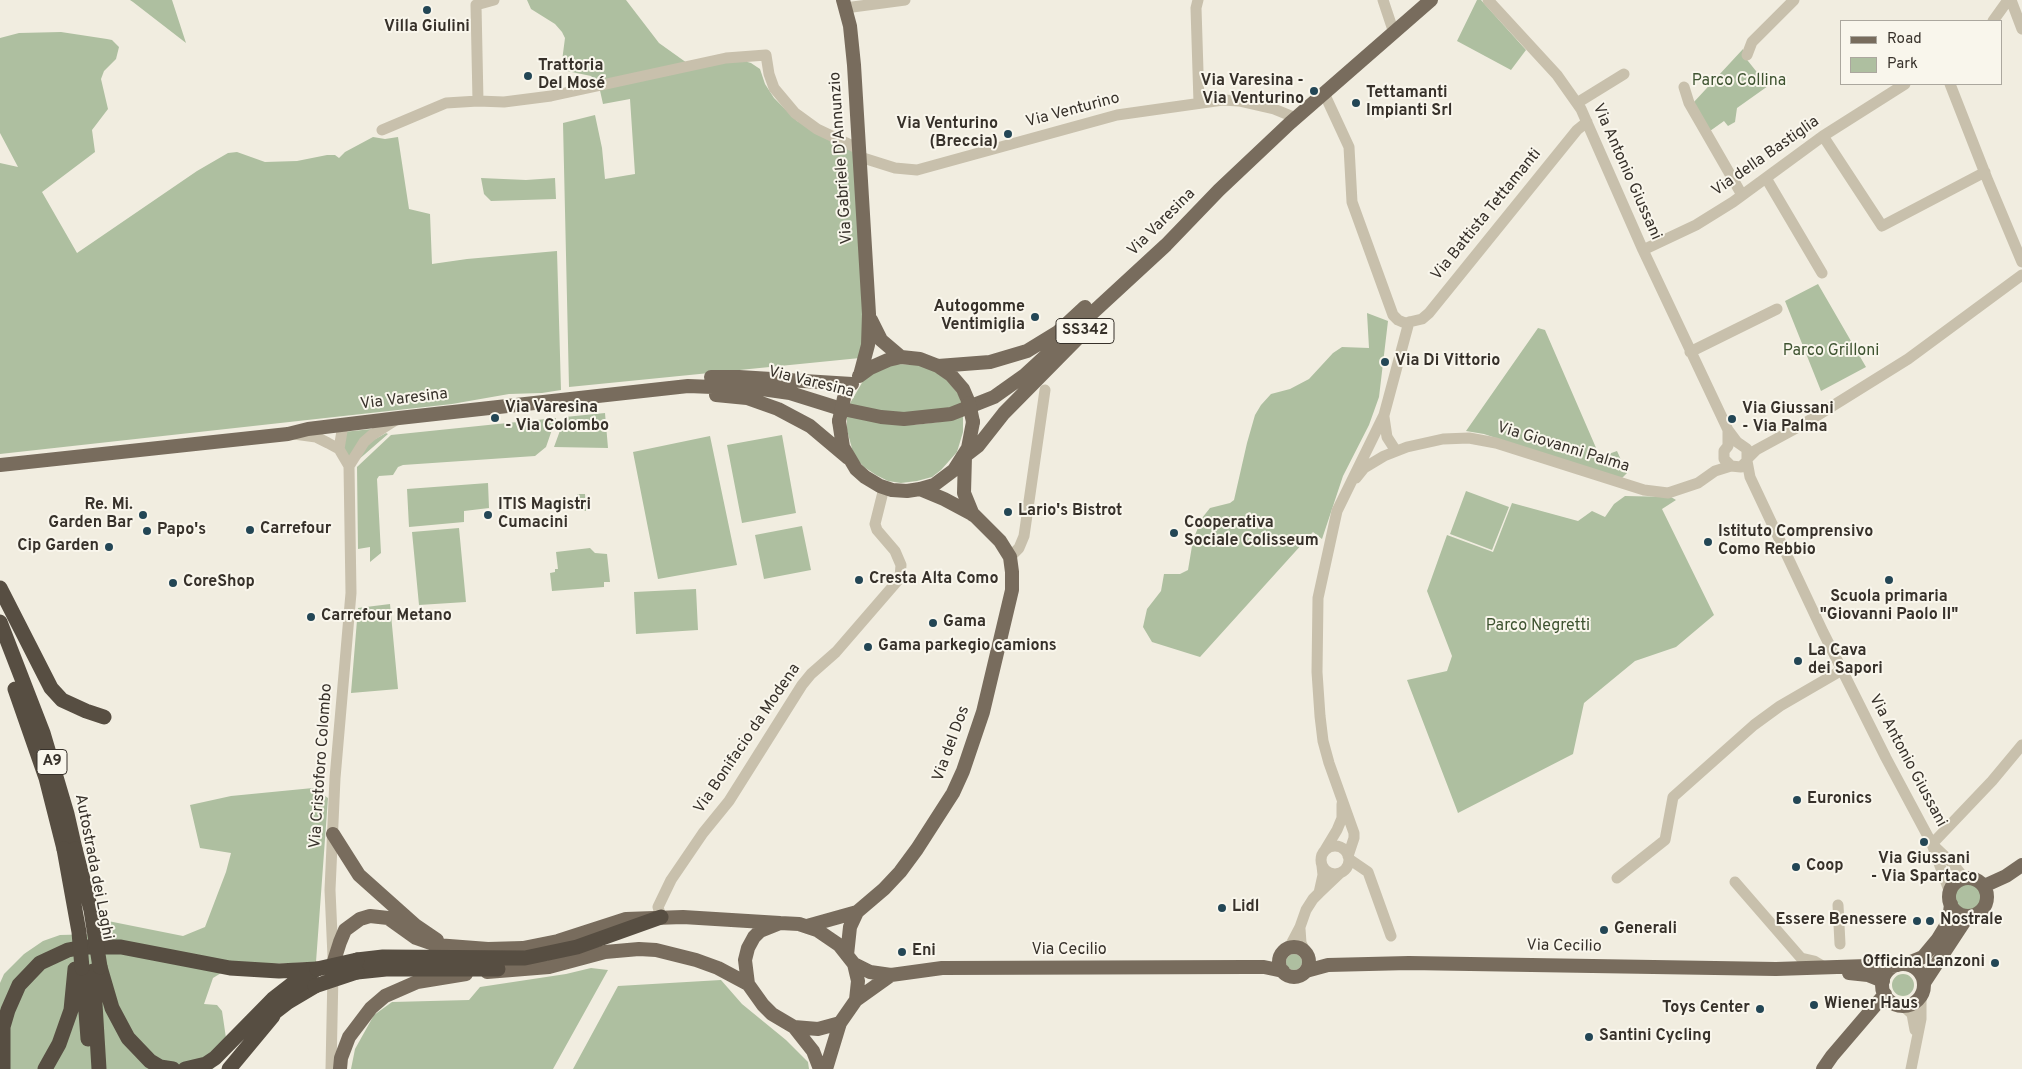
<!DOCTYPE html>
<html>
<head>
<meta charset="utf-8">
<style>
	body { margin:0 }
	#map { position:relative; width:2022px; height:1069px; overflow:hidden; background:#f1ede0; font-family:Overpass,sans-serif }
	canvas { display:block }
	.legend { position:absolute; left:1840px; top:20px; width:162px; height:65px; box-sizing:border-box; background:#f9f6ec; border:1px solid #aba79e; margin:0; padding:6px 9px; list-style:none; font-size:15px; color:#37312a }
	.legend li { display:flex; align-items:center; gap:10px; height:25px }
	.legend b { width:25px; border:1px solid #aba79e }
</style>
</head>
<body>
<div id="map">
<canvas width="2022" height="1069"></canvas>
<ul class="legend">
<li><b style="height:6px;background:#786c5d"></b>Road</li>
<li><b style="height:14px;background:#aebfa0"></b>Park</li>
</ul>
</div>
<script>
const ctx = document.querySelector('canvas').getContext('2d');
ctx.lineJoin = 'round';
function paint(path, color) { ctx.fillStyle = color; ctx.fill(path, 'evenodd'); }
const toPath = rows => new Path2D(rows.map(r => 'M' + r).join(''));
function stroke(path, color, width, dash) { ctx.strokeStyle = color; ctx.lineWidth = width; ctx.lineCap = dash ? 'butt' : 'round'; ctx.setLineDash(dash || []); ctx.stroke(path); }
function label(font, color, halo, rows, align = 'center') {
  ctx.font = font + ' Overpass,sans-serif'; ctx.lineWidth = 4; ctx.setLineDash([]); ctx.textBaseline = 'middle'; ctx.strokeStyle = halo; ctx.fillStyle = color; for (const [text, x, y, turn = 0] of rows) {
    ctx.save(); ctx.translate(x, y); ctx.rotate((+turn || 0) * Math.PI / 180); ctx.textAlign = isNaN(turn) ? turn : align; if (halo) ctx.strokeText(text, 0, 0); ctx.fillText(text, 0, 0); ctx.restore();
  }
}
paint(toPath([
	[130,0,172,0,186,43,133,2],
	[527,0,626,0,659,43,687,63,599,84,591,76,567,71,563,67,562,61,565,38,562,32,555,24,531,9],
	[1477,0,1481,0,1526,50,1511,70,1457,41],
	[61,32,107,39,112,40,119,47,116,59,104,71,101,79,108,109,92,130,95,152,42,192,77,253,197,171,228,153,237,152,265,162,297,161,327,155,335,155,339,158,345,152,373,137,385,139,398,137,409,209,430,214,432,264,467,259,557,251,561,390,542,393,509,394,452,404,0,454,0,163,18,167,0,133,0,38,19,33],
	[1743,49,1744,56,1768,86,1737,108,1735,122,1728,126,1724,121,1710,131,1693,103],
	[744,61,751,63,760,69,765,84,774,98,797,121,853,150,864,331,860,358,569,387,563,123,595,115,602,148,605,179,635,174,630,99,603,104,599,86,728,62],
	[481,178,526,180,555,178,556,199,491,201,484,194],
	[1818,284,1866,367,1821,391,1785,301],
	[1367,313,1388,321,1379,397,1369,425,1343,476,1322,539,1313,532,1200,657,1152,642,1143,627,1147,609,1161,591,1164,574,1180,574,1188,570,1193,540,1202,518,1210,508,1230,503,1234,500,1247,443,1255,415,1261,405,1271,394,1290,389,1309,379,1333,353,1342,347,1369,348],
	[1538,328,1545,330,1600,457,1617,451,1627,473,1620,480,1484,434,1466,431],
	[896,364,919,365,931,369,947,380,959,395,962,405,927,413,887,413,849,405,863,381,876,371],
	[605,413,608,448,554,447,565,417],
	[847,415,914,425,939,422,963,416,963,432,957,452,941,470,932,477,917,481,901,483,888,481,876,475,864,467,854,456,847,430],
	[556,418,546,447,535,456,403,465,398,467,393,475,379,476,377,479,381,553,370,562,370,547,358,549,357,467,391,435],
	[372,429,348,460,341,439,343,432],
	[386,433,388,434,357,461,370,442],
	[782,435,796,513,742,523,727,445],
	[710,436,737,565,658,579,633,452],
	[488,483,489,508,464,511,464,522,409,527,407,489],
	[1466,491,1509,507,1492,550,1450,534],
	[577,494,585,494,586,511,578,509],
	[1625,496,1671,497,1676,500,1662,509,1714,615,1676,647,1635,661,1584,703,1573,754,1458,813,1407,680,1447,671,1452,656,1427,591,1447,535,1493,552,1512,503,1578,521,1592,511,1605,517,1614,504],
	[802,526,811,570,764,579,755,535],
	[459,528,466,602,419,605,412,532],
	[590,548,595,553,607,554,610,582,604,582,604,587,552,591,550,573,555,572,555,569,558,569,556,552],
	[696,589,698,630,636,634,634,592],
	[390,604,398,689,351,693,358,608],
	[313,788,328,798,316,962,270,964,237,963,213,978,204,1004,217,1005,222,1011,226,1038,213,1069,0,1069,0,983,4,974,24,954,43,941,60,935,99,934,98,919,183,936,205,927,226,872,231,853,200,848,190,805,231,796],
	'1955 897a13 13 0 1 1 26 0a13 13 0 1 1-26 0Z',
	'1286 962a8 8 0 1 1 16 0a8 8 0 1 1-16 0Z',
	[591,968,608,970,553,1069,351,1069,355,1049,374,1015,392,1002,469,1000,480,987,566,974],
	'1892 985a11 11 0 1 1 22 0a11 11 0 1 1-22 0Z',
	[721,980,742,1004,786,1040,808,1062,809,1069,573,1069,618,986]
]), '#aebfa0');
stroke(toPath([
	[494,0,476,5,478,101,504,102,551,96,726,58,766,55,769,74,774,88,795,113,817,129,859,149],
	[1198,0,1196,8,1199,103],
	[1383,0,1394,33],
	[1488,0,1557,75,1581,109,1643,250,1728,430,1737,442,1747,449,1747,461,1741,467,1731,466,1724,459,1724,451,1728,446,1728,430],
	[2011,0,2022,29],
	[845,8,905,0],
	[1993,21,2008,0],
	[1747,55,1752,42,1794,0],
	[1950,84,1988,181,2022,262],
	[1684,87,1689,103,1742,195],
	[1324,93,1349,147,1352,202,1393,315,1398,320,1405,323,1422,319,1429,313,1577,130,1587,122],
	[1577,103,1624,74],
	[382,130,446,103,478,101],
	[1823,136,1882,226,1985,172],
	[860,157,895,168,917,170,1117,115,1223,100,1239,101,1274,109,1296,118],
	[1766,178,1822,273],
	[1643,250,1696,225,1733,202,1823,136,1905,84],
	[1690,352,1777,309],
	[1384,417,1387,437,1396,451],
	[294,434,316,437,328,443,339,449,349,466,351,593,335,778,330,890,333,957],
	[339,449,343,425],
	[1749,457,1756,450,1802,425,1908,359,2022,275],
	[1747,461,1750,477,1823,632,1886,758,1932,844,1950,893],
	[349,466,364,442,372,435,397,419],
	[1356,478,1364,468,1384,456,1407,447,1443,439,1469,438,1496,443,1644,490,1668,493,1698,483,1715,471,1731,466],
	[1010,557,1019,548,1024,536,1045,390],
	[1932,844,1992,781,2022,745],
	'1321 860a14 14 0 1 1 28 0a14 14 0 1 1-28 0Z',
	[1935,847,1953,864,1964,878],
	[1325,850,1337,830,1342,818,1342,804],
	[1348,856,1354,838,1354,833,1329,763,1323,741,1320,716,1317,672,1318,598,1337,511,1384,415,1409,322],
	[1349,859,1368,872,1391,936],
	[1322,866,1323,875,1319,893,1339,874],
	[1617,878,1665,840,1673,797,1754,725,1780,706,1842,670],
	[1735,882,1801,958,1814,961,1824,967],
	[1838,905,1840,944],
	[661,917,658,907,671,880,703,833,729,801,802,685,811,674,836,652,900,578,901,565,895,551,877,530,875,524,884,488],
	[1300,929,1301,943,1305,951],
	[1289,948,1300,927,1306,910,1313,899,1319,893],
	[1903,1006,1912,1014,1915,1030],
	[331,1069,333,973],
	[1911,1069,1921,1019,1921,995]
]), '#c8c0ac', 11);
stroke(toPath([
	[843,0,850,26,854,65,869,314,868,345,860,375],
	[871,320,881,340,901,357],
	[938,366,990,362,1027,351,1058,332,1085,307],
	[859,376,870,368,888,360,901,357,920,359,938,366,951,375,963,389,969,403],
	[711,377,739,377,852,384],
	[716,395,747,398,778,409,810,426,848,458],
	[839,421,843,447,856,469,865,477,880,486,892,490,907,491,920,489,934,485,954,470,968,448,973,422],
	[965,456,978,446,1004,413,1077,339],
	[965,456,964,493,973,515],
	[0,465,288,434,308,429,399,418,688,386,762,389,790,393,838,408,881,417,904,419,951,414,994,397,1025,375,1166,245,1219,190,1290,123,1431,0],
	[333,834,359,875,415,925,437,940],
	'1949 897a19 19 0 1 1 38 0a19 19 0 1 1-38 0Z',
	[1984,886,2006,876,2022,865],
	[780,923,799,924,817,930,839,945,854,964,858,981,856,1000,840,1023,818,1029,794,1027,772,1014,763,1005,748,984,745,960,748,948,754,937,760,931,780,923],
	[807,926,857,912,884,889,900,872,917,849,953,793,963,771,983,712,1012,590,1012,572,1010,557,1000,541,974,515,944,499,920,489],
	'1279 962a15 15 0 1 1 30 0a15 15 0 1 1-30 0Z',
	[847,955,850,927,857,912],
	[333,964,340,942,345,930,360,919,370,916,388,918,416,938,436,945,488,949,523,948,558,941,626,919,683,917,780,923],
	[854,964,870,972,891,975,942,968,1247,967,1264,967,1283,971],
	[1906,964,1923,957,1938,939,1949,921,1951,904],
	'1882 985a21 21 0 1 1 42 0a21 21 0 1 1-42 0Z',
	[1306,971,1328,965,1409,963,1776,969,1898,965],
	[487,972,549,967,605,952,639,949,656,950,696,960,718,968,748,984],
	[1849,973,1868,975,1883,981],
	[1924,983,1968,916],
	[856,1000,891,975],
	[794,1027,813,1051,820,1069],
	[340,1069,341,1058,349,1037,371,1008,385,996,417,982,466,974],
	[826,1069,840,1023],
	[1823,1069,1832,1056,1885,994]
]), '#786c5d', 14);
stroke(toPath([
	[0,588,51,688,62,700,86,711,104,717],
	[0,622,43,733,67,814,75,849],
	[15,689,46,778,64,849],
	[357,960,383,957,525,958,577,947,661,917],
	[100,967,112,1008,128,1038,150,1061,160,1067,173,1069],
	[93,971,99,1069],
	[83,972,88,1039],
	[357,972,386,969,498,969],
	[262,1022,288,1002,315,986],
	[3,1069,3,1027,8,1010,19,985,40,963,68,950,84,947,121,947,230,968,279,971,317,969],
	[45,1069,59,1044,71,1010,75,969],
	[185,1069,206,1064,215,1058,273,999,291,985,314,971],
	[229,1069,273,1016]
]), '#574e42', 15);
stroke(toPath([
	[969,403,973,422],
	[839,421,844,398]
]), '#786c5d', 14);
stroke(toPath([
	[64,849,79,932,82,968],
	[75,849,91,910,100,967],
	[317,969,357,960],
	[315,986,357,972]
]), '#574e42', 15);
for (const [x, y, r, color] of [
	[427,10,5,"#234655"],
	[528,76,5,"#234655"],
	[1314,91,5,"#234655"],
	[1356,103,5,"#234655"],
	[1008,134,5,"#234655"],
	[1035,317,5,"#234655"],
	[1385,362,5,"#234655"],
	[495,418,5,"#234655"],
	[1732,419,5,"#234655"],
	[1008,512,5,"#234655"],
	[143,515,5,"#234655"],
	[488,515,5,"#234655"],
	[250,530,5,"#234655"],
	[147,531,5,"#234655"],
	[1174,533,5,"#234655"],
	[1708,542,5,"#234655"],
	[109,547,5,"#234655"],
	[859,580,5,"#234655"],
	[1889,580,5,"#234655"],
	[173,583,5,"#234655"],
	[311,617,5,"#234655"],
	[933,623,5,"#234655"],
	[868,647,5,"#234655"],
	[1798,661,5,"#234655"],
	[1797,800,5,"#234655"],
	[1924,842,5,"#234655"],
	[1796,867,5,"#234655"],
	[1222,908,5,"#234655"],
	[1917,921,5,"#234655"],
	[1930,921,5,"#234655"],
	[1604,930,5,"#234655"],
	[902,952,5,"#234655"],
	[1995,963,5,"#234655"],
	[1814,1005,5,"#234655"],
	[1760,1009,5,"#234655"],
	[1589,1037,5,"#234655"]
]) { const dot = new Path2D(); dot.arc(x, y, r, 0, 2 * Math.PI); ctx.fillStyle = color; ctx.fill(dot); stroke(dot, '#f9f6ec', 2); }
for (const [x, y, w] of [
	[1085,331,58],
	[52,762,30]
]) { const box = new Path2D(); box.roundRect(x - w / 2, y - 12.5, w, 25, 4); ctx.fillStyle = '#f9f6ec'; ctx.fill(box); stroke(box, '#37312a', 1); }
label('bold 15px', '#37312a', null, [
	["SS342",1085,331],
	["A9",52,762]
]);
label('bold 16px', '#37312a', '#f9f6ec', [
	["Villa Giulini",427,28,"center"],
	["Trattoria",538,67],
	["Del Mosé",538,85],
	["Via Varesina -",1304,82,"right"],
	["Via Venturino",1304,100,"right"],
	["Tettamanti",1366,94],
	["Impianti Srl",1366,112],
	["Via Venturino",998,125,"right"],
	["(Breccia)",998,143,"right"],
	["Autogomme",1025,308,"right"],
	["Ventimiglia",1025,326,"right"],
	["Via Di Vittorio",1395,362],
	["Via Varesina",505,409],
	["- Via Colombo",505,427],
	["Via Giussani",1742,410],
	["- Via Palma",1742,428],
	["Re. Mi.",133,506,"right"],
	["Garden Bar",133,524,"right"],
	["ITIS Magistri",498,506],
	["Cumacini",498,524],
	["Lario's Bistrot",1018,512],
	["Cooperativa",1184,524],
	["Sociale Colisseum",1184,542],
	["Carrefour",260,530],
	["Papo's",157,531],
	["Istituto Comprensivo",1718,533],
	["Como Rebbio",1718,551],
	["Cip Garden",99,547,"right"],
	["Cresta Alta Como",869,580],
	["CoreShop",183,583],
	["Scuola primaria",1889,598,"center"],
	["\"Giovanni Paolo II\"",1889,616,"center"],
	["Carrefour Metano",321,617],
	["Gama",943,623],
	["Gama parkegio camions",878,647],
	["La Cava",1808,652],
	["dei Sapori",1808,670],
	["Euronics",1807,800],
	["Via Giussani",1924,860,"center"],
	["- Via Spartaco",1924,878,"center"],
	["Coop",1806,867],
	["Lidl",1232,908],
	["Essere Benessere",1907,921,"right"],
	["Nostrale",1940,921],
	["Generali",1614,930],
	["Eni",912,952],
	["Officina Lanzoni",1985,963,"right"],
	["Wiener Haus",1824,1005],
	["Toys Center",1750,1009,"right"],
	["Santini Cycling",1599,1037]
], 'left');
label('16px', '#3e5330', '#f9f6ec', [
	["Parco Collina",1739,82],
	["Parco Grilloni",1831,352],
	["Parco Negretti",1538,627]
]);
label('16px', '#37312a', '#f9f6ec', [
	["Via Venturino",1073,111,-15],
	["Via della Bastiglia",1766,157,-35],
	["Via Gabriele D'Annunzio",842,158,-94],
	["Via Antonio Giussani",1626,172,66],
	["Via Battista Tettamanti",1487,215,-51],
	["Via Varesina",1162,223,-45],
	["Via Varesina",811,383,14],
	["Via Varesina",404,400,-7],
	["Via Giovanni Palma",1563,448,17],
	["Via Bonifacio da Modena",748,739,-56],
	["Via del Dos",952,744,-70],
	["Via Antonio Giussani",1907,761,62],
	["Via Cristoforo Colombo",322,766,-86],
	["Autostrada dei Laghi",93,867,79],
	["Via Cecilio",1564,947,1],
	["Via Cecilio",1069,951]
]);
</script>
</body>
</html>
